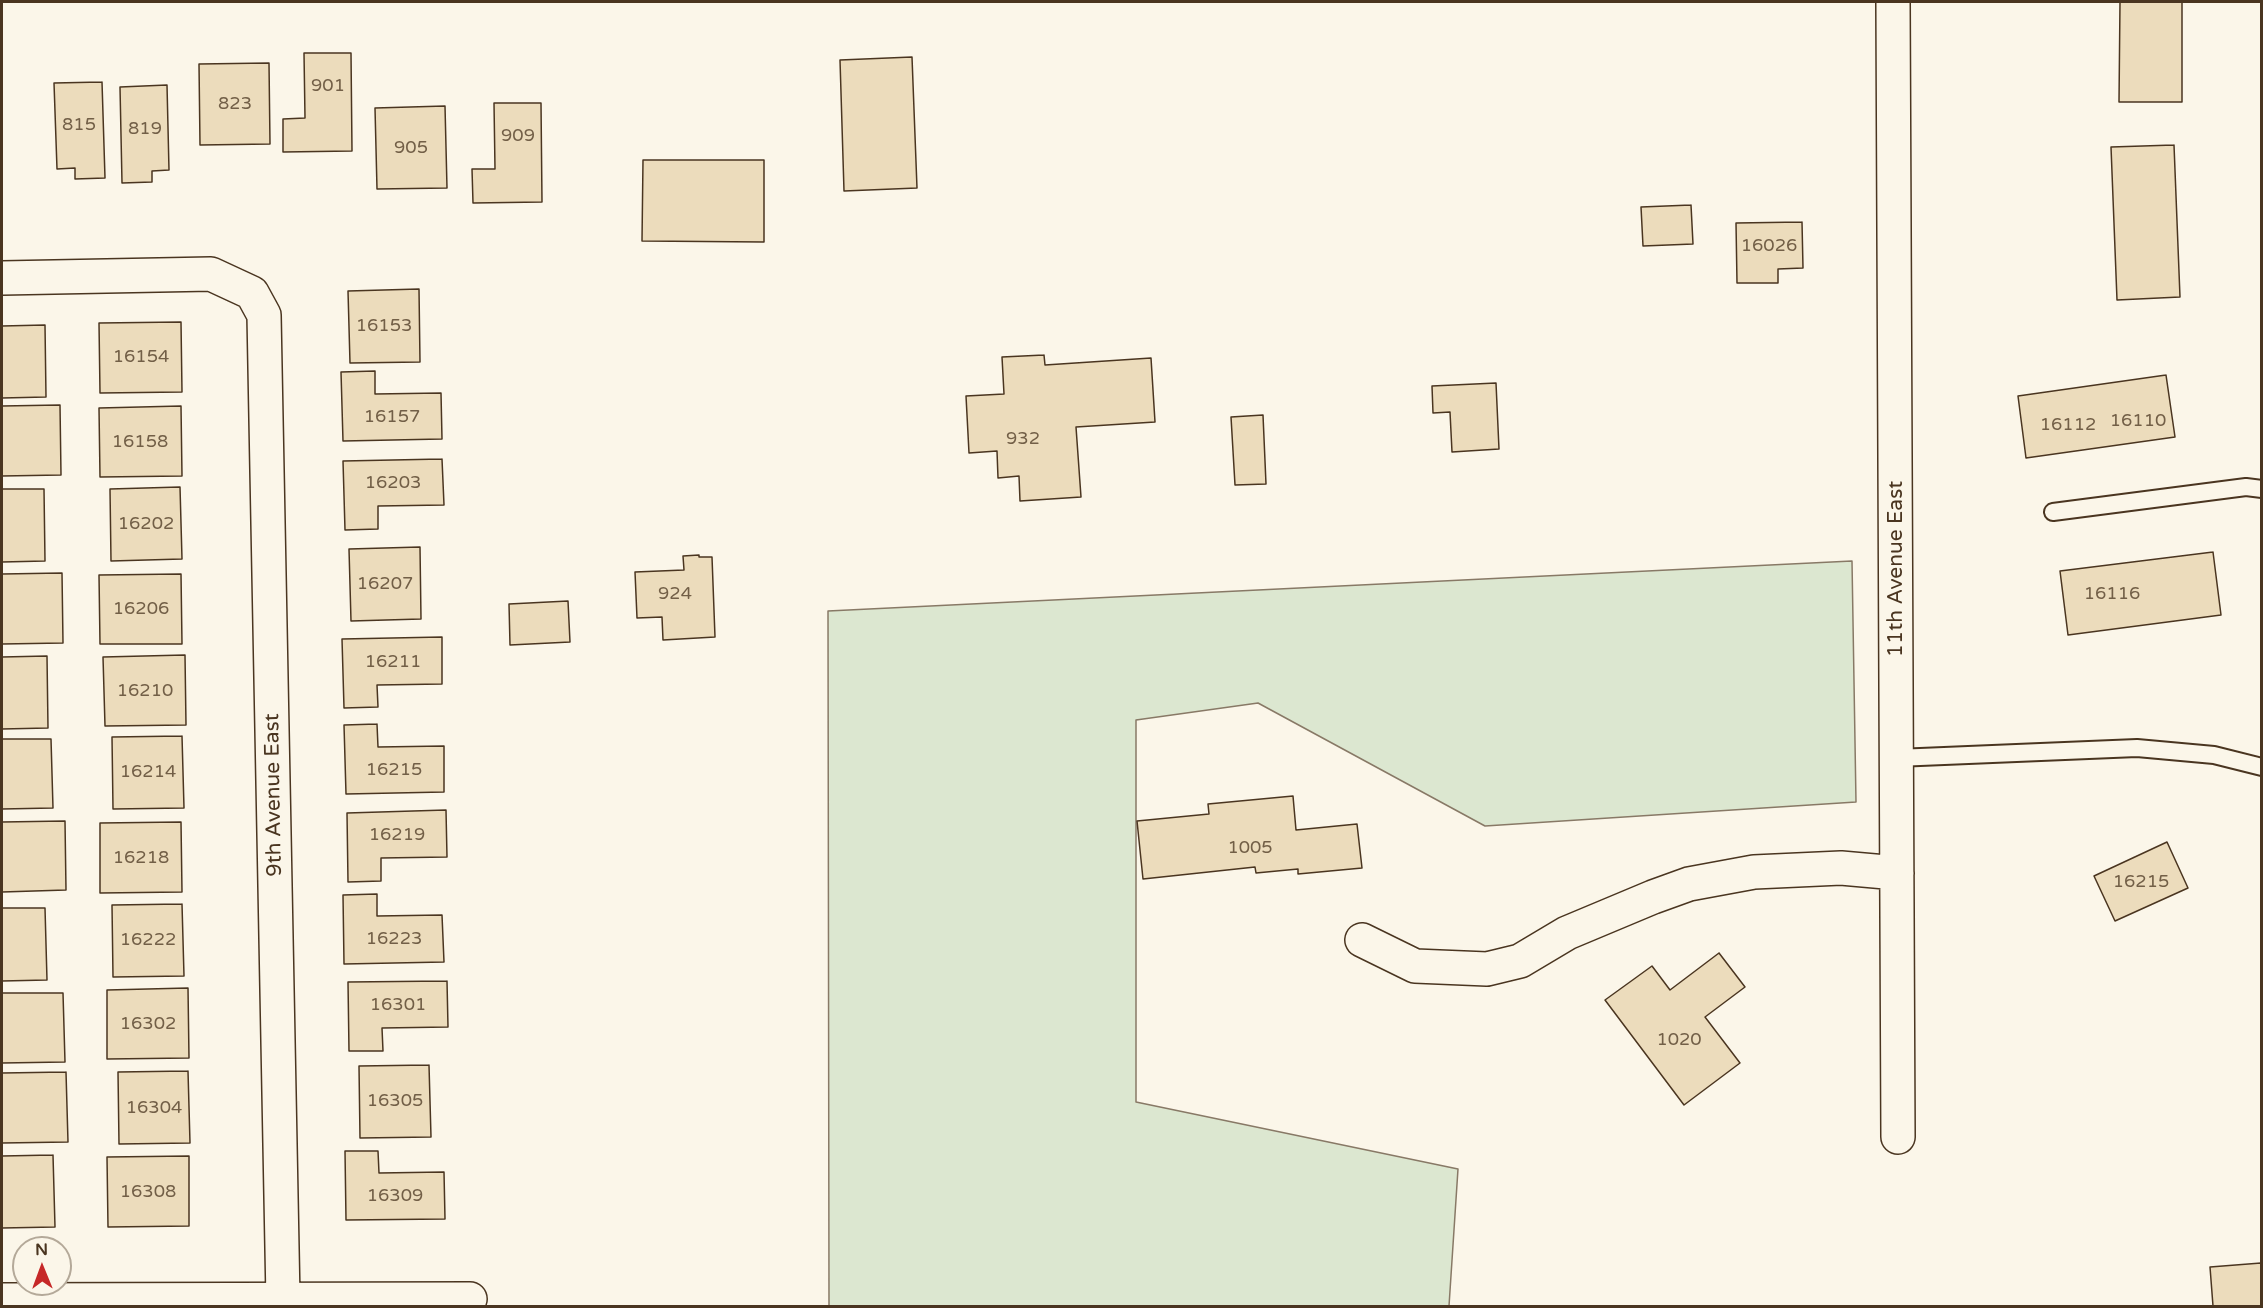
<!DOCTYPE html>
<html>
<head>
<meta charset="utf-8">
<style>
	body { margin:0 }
	#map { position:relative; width:2263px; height:1308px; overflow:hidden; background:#fbf6e9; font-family:"Varela Round",sans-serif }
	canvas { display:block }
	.frame { position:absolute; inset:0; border:3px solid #4a3520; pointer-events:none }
	.north { position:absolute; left:12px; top:1236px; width:60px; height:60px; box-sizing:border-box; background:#fbf6e9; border:2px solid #b4a999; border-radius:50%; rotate:359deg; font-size:16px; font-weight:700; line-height:24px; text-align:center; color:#4a3520 }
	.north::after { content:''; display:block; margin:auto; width:21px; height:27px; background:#c62828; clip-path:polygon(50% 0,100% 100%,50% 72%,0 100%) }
</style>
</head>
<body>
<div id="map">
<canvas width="2263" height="1308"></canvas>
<div class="frame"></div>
<div class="north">N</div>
</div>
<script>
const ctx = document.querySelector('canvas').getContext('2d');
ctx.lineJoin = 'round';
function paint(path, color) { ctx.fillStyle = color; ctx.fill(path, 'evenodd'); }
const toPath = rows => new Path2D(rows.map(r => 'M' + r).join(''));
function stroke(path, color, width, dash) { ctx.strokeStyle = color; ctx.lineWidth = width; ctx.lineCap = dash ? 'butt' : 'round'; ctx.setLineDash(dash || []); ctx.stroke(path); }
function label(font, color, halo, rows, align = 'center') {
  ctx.font = font + ' "Varela Round",sans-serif'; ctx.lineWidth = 4.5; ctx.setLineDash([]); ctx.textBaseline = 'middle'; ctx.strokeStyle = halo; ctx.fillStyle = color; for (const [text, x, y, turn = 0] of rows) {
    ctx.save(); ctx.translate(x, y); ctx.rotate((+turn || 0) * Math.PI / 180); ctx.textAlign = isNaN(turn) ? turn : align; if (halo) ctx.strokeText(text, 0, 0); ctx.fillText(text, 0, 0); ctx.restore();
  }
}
const green = toPath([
	[1852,561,1856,802,1485,826,1258,703,1136,720,1136,1102,1458,1169,1449,1306,829,1306,828,611,1852,561]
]);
paint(green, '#dce7d0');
stroke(green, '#887966', 1.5);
const building = toPath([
	[2120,2,2182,2,2182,102,2119,102,2120,2],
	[304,53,351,53,352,151,283,152,283,119,305,118,304,53],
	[912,57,917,188,844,191,840,60,912,57],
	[269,63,270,144,200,145,199,64,269,63],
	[102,82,105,178,75,179,75,168,57,169,54,83,102,82],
	[167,85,169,170,152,171,152,182,122,183,120,87,167,85],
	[494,103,541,103,542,202,473,203,472,169,495,169,494,103],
	[445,106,447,188,377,189,375,108,445,106],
	[2174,145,2180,297,2117,300,2111,147,2174,145],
	[643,160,764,160,764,242,642,241,643,160],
	[1691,205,1693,244,1643,246,1641,207,1691,205],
	[1802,222,1803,268,1778,269,1778,283,1737,283,1736,223,1802,222],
	[419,289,420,362,350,363,348,291,419,289],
	[181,322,182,392,100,393,99,323,181,322],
	[45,325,46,397,2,398,2,326,45,325],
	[1044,355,1045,365,1151,358,1155,422,1076,427,1081,497,1020,501,1019,476,998,478,997,451,969,453,966,396,1004,394,1002,357,1044,355],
	[375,371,375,394,441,393,442,439,343,441,341,372,375,371],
	[2166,375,2175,437,2026,458,2018,396,2166,375],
	[1496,383,1499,449,1452,452,1450,412,1433,413,1432,386,1496,383],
	[60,405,61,475,2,476,2,406,60,405],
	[181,406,182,476,100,477,99,408,181,406],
	[1263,415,1266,484,1235,485,1231,417,1263,415],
	[442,459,444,505,378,506,378,529,345,530,343,461,442,459],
	[180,487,182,559,111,561,110,489,180,487],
	[2,489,44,489,45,561,2,562,2,489],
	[420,547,421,619,351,621,349,549,420,547],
	[2213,552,2221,615,2068,635,2060,571,2213,552],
	[699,555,699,557,712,557,715,637,663,640,662,617,637,618,635,572,684,570,683,556,699,555],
	[62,573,63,643,2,644,2,574,62,573],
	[181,574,182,644,100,644,99,575,181,574],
	[568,601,570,642,510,645,509,604,568,601],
	[442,637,442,684,377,685,378,707,344,708,342,639,442,637],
	[185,655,186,725,105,726,103,657,185,655],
	[47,656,48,728,2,729,2,657,47,656],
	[377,724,378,747,444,746,444,792,346,794,344,725,377,724],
	[182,736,184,808,113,809,112,737,182,736],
	[2,739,51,739,53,808,2,809,2,739],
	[1293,796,1296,830,1357,824,1362,868,1298,874,1298,869,1256,873,1255,867,1143,879,1137,821,1209,814,1208,804,1293,796],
	[446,810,447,857,381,858,381,881,348,882,347,813,446,810],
	[65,821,66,890,2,892,2,822,65,821],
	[181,822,182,892,100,893,100,823,181,822],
	[2167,842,2188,888,2115,921,2094,876,2167,842],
	[377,894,377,916,442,915,444,962,344,964,343,895,377,894],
	[182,904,184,976,113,977,112,905,182,904],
	[2,908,45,908,47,980,2,981,2,908],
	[1719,953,1745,987,1705,1017,1740,1063,1684,1105,1605,1000,1652,966,1670,990,1719,953],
	[447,981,448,1027,382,1028,383,1051,349,1051,348,982,447,981],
	[188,988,189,1058,107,1059,107,990,188,988],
	[2,993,63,993,65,1062,2,1063,2,993],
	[429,1065,431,1137,360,1138,359,1066,429,1065],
	[188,1071,190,1143,119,1144,118,1072,188,1071],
	[66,1072,68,1142,2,1143,2,1073,66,1072],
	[345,1151,378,1151,379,1173,444,1172,445,1219,346,1220,345,1151],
	[53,1155,55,1227,2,1228,2,1156,53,1155],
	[189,1156,189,1226,108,1227,107,1157,189,1156],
	[2261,1263,2262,1306,2213,1306,2210,1267,2261,1263]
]);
paint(building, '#ecdcbc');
stroke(building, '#4a3520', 1.5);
const lane = toPath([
	[2053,512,2246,487,2262,489],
	[1896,758,2137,748,2214,755,2262,767]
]);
const street = toPath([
	[1893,2,1898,1137],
	[2,278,211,274,252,293,264,315,283,1300],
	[1362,940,1415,966,1487,969,1520,961,1567,933,1653,897,1689,884,1754,872,1841,868,1897,873],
	[2,1300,470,1299]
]);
stroke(lane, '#4a3520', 20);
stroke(street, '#4a3520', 36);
stroke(lane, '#fbf6e9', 16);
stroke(street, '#fbf6e9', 33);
label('18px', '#725f47', null, [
	["901",328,86],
	["823",235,104],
	["815",79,125],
	["819",145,129],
	["909",518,136],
	["905",411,148],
	["16026",1769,246],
	["16153",384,326],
	["16154",141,357],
	["16157",392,417],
	["16110",2138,421],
	["16112",2068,425],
	["932",1023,439],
	["16158",140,442],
	["16203",393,483],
	["16202",146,524],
	["16207",385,584],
	["924",675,594],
	["16116",2112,594],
	["16206",141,609],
	["16211",393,662],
	["16210",145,691],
	["16215",394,770],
	["16214",148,772],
	["16219",397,835],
	["1005",1250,848],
	["16218",141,858],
	["16215",2141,882],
	["16223",394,939],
	["16222",148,940],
	["16301",398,1005],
	["16302",148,1024],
	["1020",1679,1040],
	["16305",395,1101],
	["16304",154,1108],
	["16308",148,1192],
	["16309",395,1196]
]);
label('21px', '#4a3520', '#fbf6e9', [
	["11th Avenue East",1896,569,-90],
	["9th Avenue East",274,795,-91]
]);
</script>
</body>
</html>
